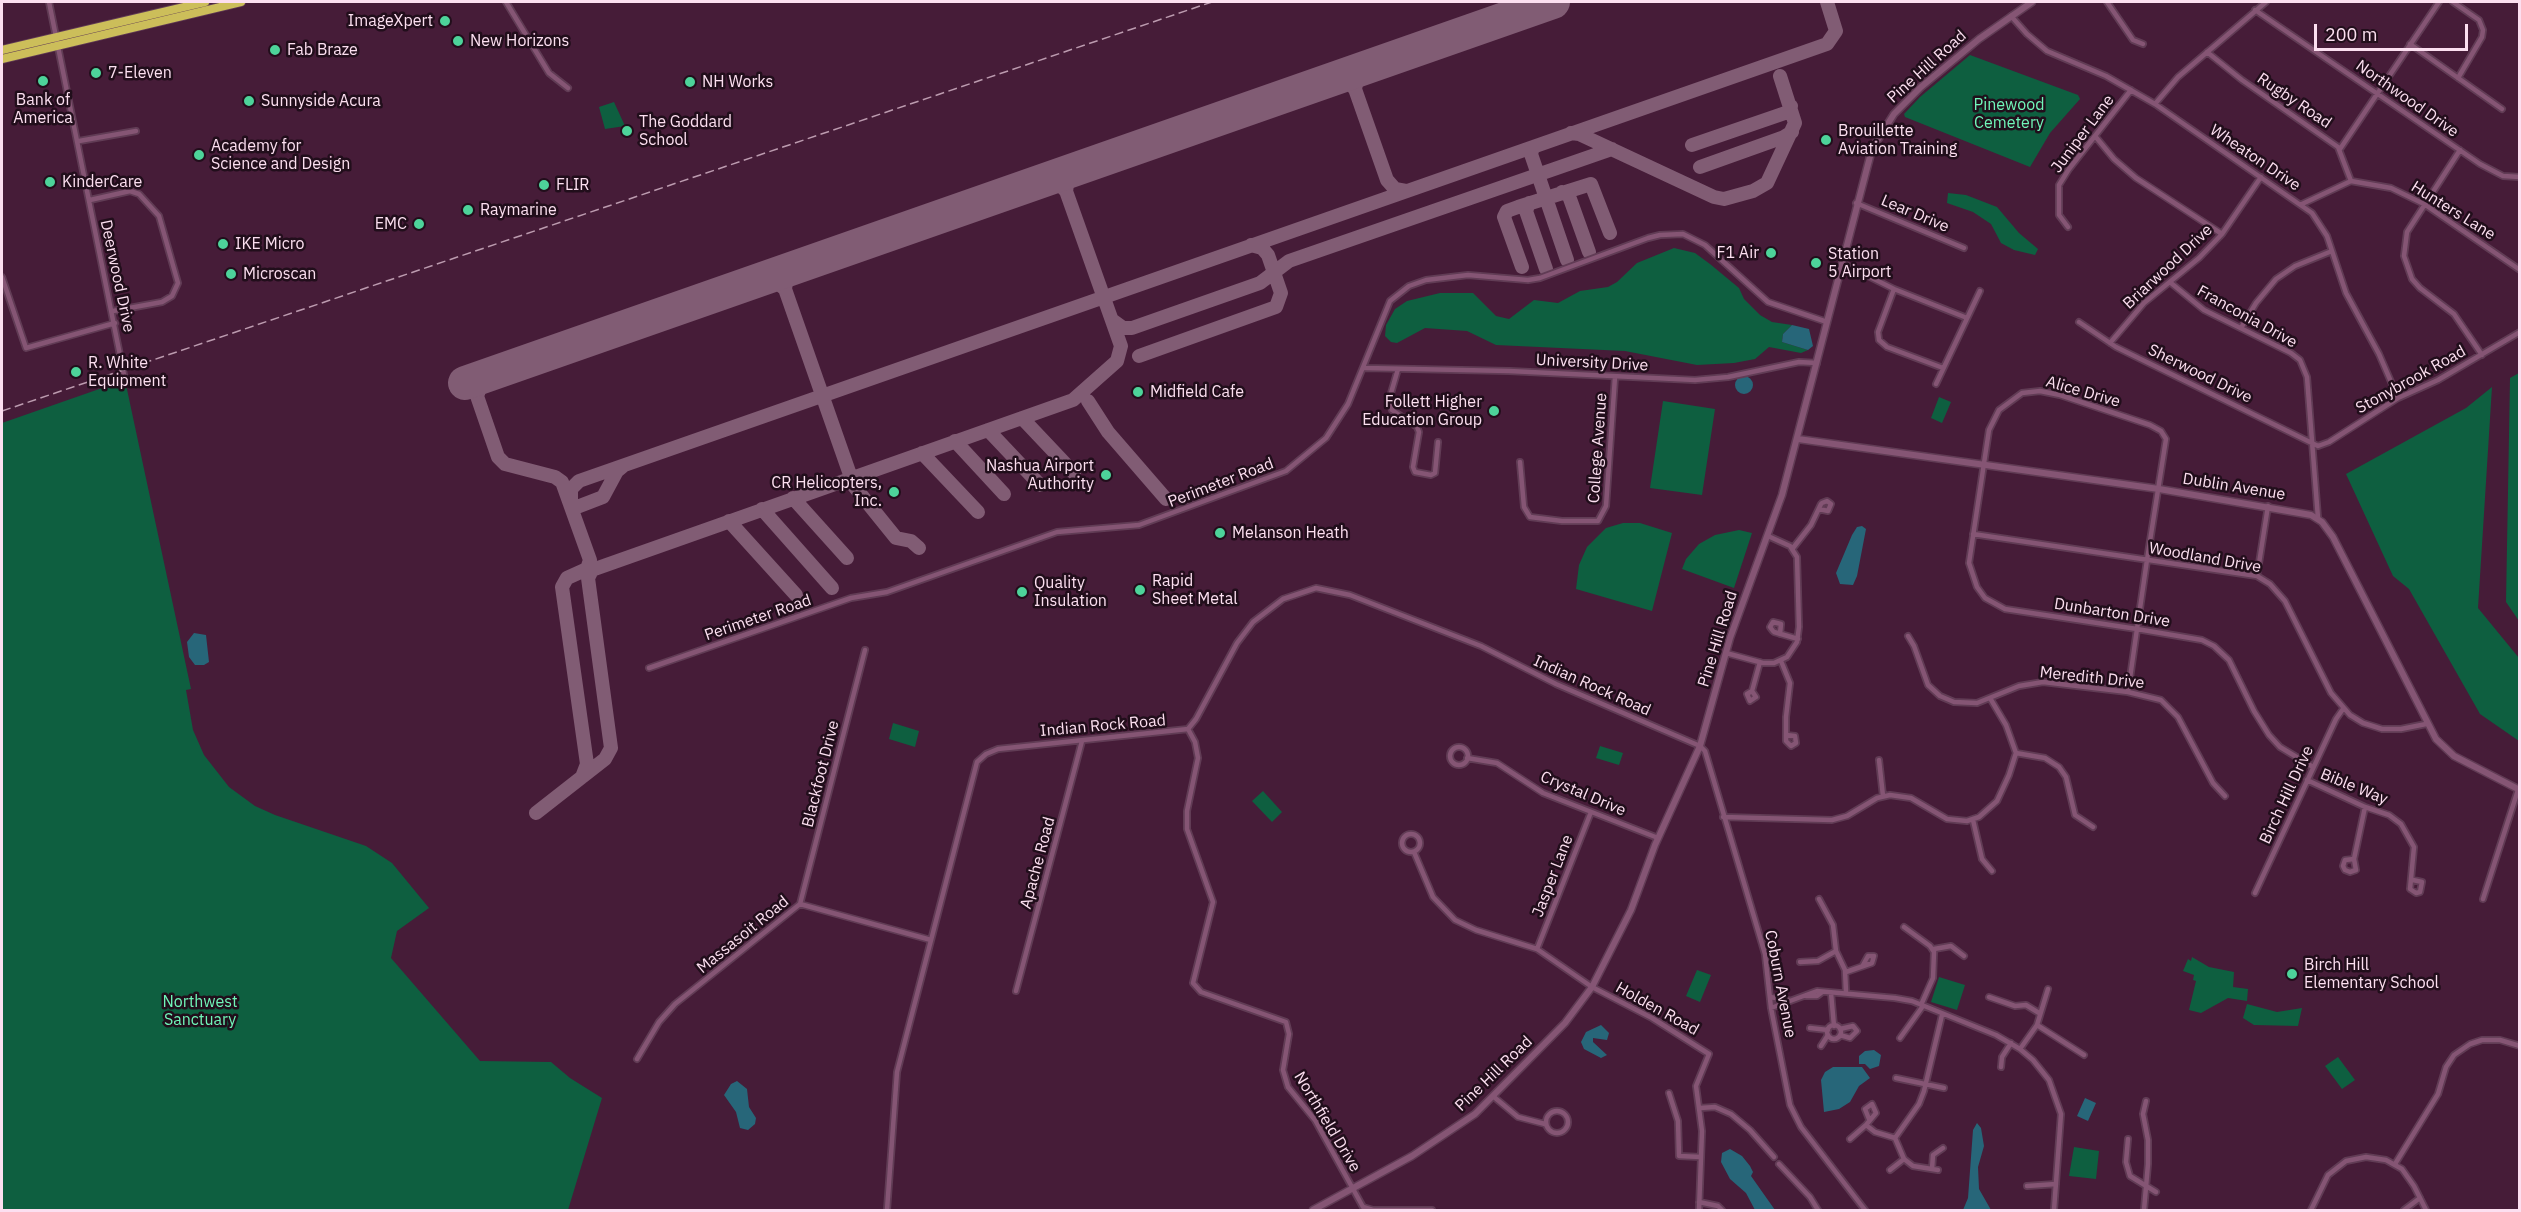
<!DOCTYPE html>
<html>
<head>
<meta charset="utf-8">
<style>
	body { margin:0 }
	#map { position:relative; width:2521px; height:1212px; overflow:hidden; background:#461c38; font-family:"IBM Plex Sans",sans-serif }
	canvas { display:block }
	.frame { position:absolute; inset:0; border:3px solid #fcdff0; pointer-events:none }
	.scale { position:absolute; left:2314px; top:24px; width:154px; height:27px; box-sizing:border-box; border:3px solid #fcdff0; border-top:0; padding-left:8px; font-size:18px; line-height:21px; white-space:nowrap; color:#fcdff0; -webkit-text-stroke:4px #210e1b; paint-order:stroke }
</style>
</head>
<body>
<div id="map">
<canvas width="2521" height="1212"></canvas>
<div class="frame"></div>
<div class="scale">200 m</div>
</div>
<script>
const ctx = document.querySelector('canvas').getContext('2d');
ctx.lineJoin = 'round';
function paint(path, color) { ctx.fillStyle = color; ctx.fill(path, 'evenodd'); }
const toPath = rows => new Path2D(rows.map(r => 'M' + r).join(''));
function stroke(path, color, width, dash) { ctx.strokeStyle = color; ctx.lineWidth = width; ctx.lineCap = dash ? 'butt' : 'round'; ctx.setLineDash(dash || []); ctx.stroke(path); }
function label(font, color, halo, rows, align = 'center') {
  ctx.font = font + ' "IBM Plex Sans",sans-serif'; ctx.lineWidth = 5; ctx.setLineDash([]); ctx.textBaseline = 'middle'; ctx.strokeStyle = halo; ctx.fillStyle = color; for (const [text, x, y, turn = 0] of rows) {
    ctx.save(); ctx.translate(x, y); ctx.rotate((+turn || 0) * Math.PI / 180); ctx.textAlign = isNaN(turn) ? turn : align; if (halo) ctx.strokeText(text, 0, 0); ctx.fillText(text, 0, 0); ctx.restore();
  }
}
paint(toPath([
	[1970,55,2078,95,2080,99,2050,133,2030,167,1905,117,1904,114,1920,97],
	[614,102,625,126,605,129,599,107],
	[1948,193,1966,195,1997,207,2019,233,2038,249,2035,255,2014,250,2001,243,1991,224,1973,212,1947,203],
	[1674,248,1695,253,1710,264,1739,288,1744,299,1760,315,1772,322,1792,325,1783,334,1782,342,1808,350,1801,353,1769,347,1755,359,1734,363,1697,365,1625,351,1496,345,1467,331,1425,328,1397,343,1391,342,1385,336,1386,325,1395,309,1407,301,1440,293,1473,293,1496,316,1509,319,1534,300,1558,303,1580,291,1608,287,1617,282,1637,263],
	[2519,373,2519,621,2506,602,2510,378],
	[125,380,191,689,186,690,193,730,204,755,229,787,255,806,275,815,366,846,392,863,429,908,397,931,391,958,480,1061,551,1062,570,1078,602,1098,568,1210,2,1210,2,423],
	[2492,387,2478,608,2519,658,2519,741,2480,714,2409,589,2393,576,2346,474,2466,408],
	[1939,397,1951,402,1942,423,1931,418],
	[1663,401,1715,409,1702,495,1650,488],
	[1623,523,1640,523,1672,533,1652,611,1576,589,1579,565,1587,547,1606,528],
	[1739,530,1752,533,1734,588,1682,569,1686,559,1699,544,1715,535],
	[893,723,919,731,915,747,889,739],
	[1600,746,1623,753,1619,765,1596,758],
	[1263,791,1282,812,1272,822,1252,801],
	[2192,957,2209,967,2234,972,2233,987,2248,989,2247,1001,2228,998,2201,1013,2189,1010,2196,981,2193,980,2194,975,2183,971,2188,959,2191,961],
	[1697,970,1711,975,1700,1002,1686,996],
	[1939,977,1965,985,1957,1010,1931,1002],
	[2247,1004,2277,1012,2302,1008,2298,1026,2254,1025,2243,1018],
	[2338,1057,2355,1080,2342,1089,2325,1066],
	[2074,1147,2099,1151,2096,1179,2069,1176]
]), '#0e5f40');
paint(toPath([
	[1792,325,1809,329,1813,346,1808,350,1782,342,1783,334],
	'1735 385a9 9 0 1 1 18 0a9 9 0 1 1-18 0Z',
	[1862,526,1866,529,1857,576,1853,585,1840,584,1836,573,1852,535,1857,527],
	[194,633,206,635,209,662,204,665,195,665,189,657,187,642],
	[1601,1025,1609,1033,1607,1040,1593,1038,1593,1042,1607,1055,1601,1058,1584,1049,1581,1042,1586,1032],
	[1874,1050,1881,1055,1879,1066,1870,1069,1865,1064,1859,1064,1859,1056,1865,1051],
	[1833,1067,1862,1067,1870,1078,1859,1086,1850,1102,1839,1109,1824,1112,1821,1080,1825,1072],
	[737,1081,747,1089,749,1107,756,1118,755,1124,748,1130,740,1128,736,1112,724,1095,731,1084],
	[2085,1098,2096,1103,2088,1121,2077,1116],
	[1977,1123,1981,1128,1984,1146,1978,1167,1979,1189,1991,1210,1963,1210,1968,1198,1973,1130],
	[1730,1149,1742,1156,1750,1166,1753,1172,1751,1176,1775,1210,1755,1210,1746,1193,1730,1179,1721,1162,1722,1153]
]), '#276679');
stroke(toPath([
	[1372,66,1358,75,1355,89,1387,180,1395,189,1406,191],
	[1331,80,1348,82,1355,89],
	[1571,133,1579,134,1714,197,1724,199,1753,191,1767,183,1795,123,1780,76],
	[1692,145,1788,112,1791,106],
	[1533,147,1531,154,1567,260],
	[1700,167,1784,137,1792,132],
	[1041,182,1057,182,1066,191],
	[1562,192,1569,196,1589,252],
	[1529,203,1526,211,1546,269],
	[1522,267,1504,217,1507,211,1518,207,1591,184,1610,233],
	[760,280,774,280,785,289,787,276,800,266],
	[785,289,854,486,896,538,911,541,919,548],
	[1112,320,1123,328,1132,328,1260,283,1289,261,1612,149],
	[1139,356,1276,307,1281,293,1268,255,1262,248,1251,245],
	[484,377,477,396,498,457,505,464,555,477,562,482,590,560,587,569,567,578,562,587,587,764,582,777],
	[1088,401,1108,432,1166,499],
	[1022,418,1074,473],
	[988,430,1040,485],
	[955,441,1004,494],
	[922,453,978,512],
	[623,466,617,471,603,497,577,507,571,504,571,489,579,481,1827,44,1836,31,1827,2],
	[793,498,847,558],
	[762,509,832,588],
	[729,521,796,595],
	[536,813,605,759,611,748,588,578,592,570,1073,400,1117,361,1121,346,1066,191,1068,179,1077,169]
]), '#815c74', 14);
stroke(toPath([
	[465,383,1553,2]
]), '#815c74', 34);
const street = toPath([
	[49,2,125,380],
	[506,2,549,73,568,88],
	[2107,2,2133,40,2143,44],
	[2453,2,2479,20,2483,30,2482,37,2458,78],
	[2255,10,2480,164,2503,176,2520,177],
	[2011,16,2027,34,2047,51,2106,76,2155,104,2312,213,2327,236,2346,293,2379,354,2398,398],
	[2410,44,2502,109],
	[2207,52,2242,80,2338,147,2351,181],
	[2155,104,2178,77,2266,2],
	[2095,136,2114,159,2136,178,2222,234],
	[79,141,136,131],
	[2340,149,2439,2],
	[2460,150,2407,232,2404,256,2412,279,2420,288,2454,314,2482,355],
	[90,200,130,191,139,194,159,216,178,283,172,296,162,302,113,311],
	[1856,203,1964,248],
	[2302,204,2351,181,2391,188,2424,204,2520,270],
	[2068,227,2059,215,2059,185,2069,169,2131,90],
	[1842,263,1894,289,1967,318],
	[2,277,26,348,115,323],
	[2171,283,2204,310,2291,353,2300,360,2307,377,2318,518],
	[1894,289,1878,332,1879,340,1887,347,1943,368],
	[2079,322,2116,347,2318,446,2329,442,2398,398,2438,380,2520,332],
	[2241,328,2256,303,2276,279,2295,266,2332,251],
	[2110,343,2144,303,2199,258,2222,234,2261,177],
	[1365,368,1509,371,1695,380,1728,377,1799,362,1817,363],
	[1398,369,1389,400,1392,410,1417,427,1419,432,1413,467,1415,472,1431,475,1435,473,1438,442],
	[1936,384,1980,291],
	[1520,462,1524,507,1530,517,1562,521,1598,521,1606,506,1615,377],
	[1973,534,2257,576,2270,584,2285,601,2331,693,2350,715,2363,723,2382,729,2401,729,2426,724],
	[1793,548,1811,525,1821,504,1822,503,1827,501,1831,504,1828,511,1819,509],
	[2257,576,2268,506],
	[1780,634,1781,624,1773,622,1770,627,1773,631,1774,632,1798,639],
	[1908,636,1914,646,1928,685,1940,696,1954,702,1977,703,2019,686,2043,682,2128,692,2161,700,2178,717,2213,783,2225,796],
	[1726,653,1763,663,1774,663,1787,657,1797,642,1799,627,1797,557,1790,546,1768,536],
	[1781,661,1790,683,1786,717,1786,741,1791,746,1796,743,1795,736,1786,735],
	[649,668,851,598,887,592,1057,532,1139,525,1286,471,1326,438,1348,404,1390,301,1409,286,1426,280,1468,275,1528,280,1540,278,1648,238,1660,235,1683,234,1705,245,1768,302,1827,322],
	[1752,691,1756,697,1750,701,1747,694,1752,691,1760,662],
	[2128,692,2137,629,2147,560,2166,439,2161,431,2150,425,2060,395,2040,391,2022,393,1999,410,1989,430,1969,563,1977,587,1985,598,2005,609,2137,629,2202,640,2214,646,2229,660,2254,711,2269,735,2280,747,2313,767],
	[1188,729,1195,742,1198,758,1187,811,1187,829,1213,902,1193,983,1201,992,1286,1022,1289,1034,1283,1070,1288,1087,1315,1120,1363,1207,1373,1210,1432,1210],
	'1450 756a9 9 0 1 1 18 0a9 9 0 1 1-18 0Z',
	[2016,753,2045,758,2059,767,2066,777,2075,815,2093,827],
	[1467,758,1497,763,1543,793,1658,838],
	[1879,760,1883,796],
	[2307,780,2365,807,2389,815,2401,824,2414,847,2410,889,2416,893,2420,892,2422,882,2413,880],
	[1723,817,1832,820,1847,816,1877,798,1890,795,1911,798,1947,819,1967,821,1979,817,1997,801,2009,775,2016,753,2006,725,1990,698],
	[1973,820,1982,859,1992,871],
	'1402 843a9 9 0 1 1 18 0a9 9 0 1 1-18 0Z',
	[1414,852,1433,897,1455,920,1476,930,1537,949,1592,987,1652,1018,1709,1054,1696,1086,1702,1131,1699,1210],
	[2354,859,2356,870,2350,872,2345,870,2343,866,2345,860,2354,859,2365,807],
	[2255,893,2336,719,2343,709],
	[1819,899,1833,925,1836,951,1845,970,1846,992],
	[2483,899,2518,790],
	[800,904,865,650],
	[1904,927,1930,946,1934,952,1933,978,1921,1005],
	[1537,949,1591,812],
	[1934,949,1951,946,1964,956],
	[1800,962,1818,961,1836,951],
	[1846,972,1872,963,1874,956,1868,956,1863,965],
	[1016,991,1082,741],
	[1831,993,1834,1026],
	[1806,996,1817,996,1821,993],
	[1770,997,1788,1000],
	[1989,997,2015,1006,2026,1005,2039,1013],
	[1771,1008,1817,991,1895,998,1912,1001,1996,1035,2020,1049,2033,1060,2049,1080,2061,1114,2054,1210],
	[2037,1025,2084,1055],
	'1827 1032a7 7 0 1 1 14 0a7 7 0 1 1-14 0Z',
	[1810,1028,1828,1030],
	[1840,1029,1853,1026,1857,1031,1850,1038,1840,1035],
	[1900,1038,1923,1006],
	[1821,1046,1828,1035],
	[2020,1049,2037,1025,2048,989],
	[637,1059,659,1022,675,1004,800,904,931,940],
	[2001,1067,2002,1057,2011,1043],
	[1896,1078,1944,1088],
	[1669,1093,1678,1121,1679,1156,1701,1157],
	[1494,1097,1518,1117,1545,1124],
	[1700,1108,1715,1107,1731,1114,1750,1130,1774,1157],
	'1546 1122a11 11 0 1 1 22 0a11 11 0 1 1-22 0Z',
	[1866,1125,1875,1132,1895,1138,1904,1159,1913,1166,1938,1170],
	[1895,1138,1919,1104,1924,1091,1942,1015],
	[1850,1139,1866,1125,1876,1113,1872,1104,1865,1109,1869,1119],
	[2128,1139,2126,1162,2130,1176,2156,1192],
	[1779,1164,1810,1197,1818,1210],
	[2395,1164,2438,1094,2446,1067,2454,1055,2470,1044,2482,1040,2500,1040,2520,1046],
	[1932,1169,1933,1155,1943,1148],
	[1890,1170,1904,1159],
	[2027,1186,2056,1184],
	[1699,1202,1718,1206,1722,1210],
	[887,1210,897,1072,977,762,986,754,998,749,1188,729,1196,719,1237,643,1253,622,1283,599,1316,588,1350,595,1481,646,1556,684,1700,746,1705,751,1765,954,1771,1008,1790,1105,1801,1127,1865,1210],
	[2144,1210,2148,1164,2148,1140,2143,1114,2146,1101],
	[2311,1210,2328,1175,2346,1161,2366,1157,2386,1160,2402,1169,2414,1186,2426,1210],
	[2404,1210,2420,1198]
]);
const secondary = toPath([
	[1798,439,2159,489,2311,515,2322,522,2333,537,2436,739,2454,756,2520,790],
	[1313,1210,1412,1156,1475,1114,1565,1023,1592,987,1631,910,1655,845,1700,746,1730,638,1782,495,1872,149,1894,114,1921,87,1979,39,2032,2]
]);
const highway = toPath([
	[2,50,205,2],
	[2,59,241,2]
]);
stroke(street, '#613c55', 8);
stroke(secondary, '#613c55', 9);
stroke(highway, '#613c55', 10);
stroke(street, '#855574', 4.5);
stroke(secondary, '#855574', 6);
stroke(highway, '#ccbe5a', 8);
stroke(toPath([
	[2,411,1212,2]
]), '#bc9baf', 1.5, [9, 4.5]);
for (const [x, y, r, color] of [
	[445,21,6,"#4dd39a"],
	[458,41,6,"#4dd39a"],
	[275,50,6,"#4dd39a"],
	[96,73,6,"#4dd39a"],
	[43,81,6,"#4dd39a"],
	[690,82,6,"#4dd39a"],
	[249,101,6,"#4dd39a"],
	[627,131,6,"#4dd39a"],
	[1826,140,6,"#4dd39a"],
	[199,155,6,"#4dd39a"],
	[50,182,6,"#4dd39a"],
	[544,185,6,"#4dd39a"],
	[468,210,6,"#4dd39a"],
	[419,224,6,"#4dd39a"],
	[223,244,6,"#4dd39a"],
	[1771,253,6,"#4dd39a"],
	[1816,263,6,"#4dd39a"],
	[231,274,6,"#4dd39a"],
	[76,372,6,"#4dd39a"],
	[1138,392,6,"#4dd39a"],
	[1494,411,6,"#4dd39a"],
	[1106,475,6,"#4dd39a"],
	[894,492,6,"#4dd39a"],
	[1220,533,6,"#4dd39a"],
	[1140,590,6,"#4dd39a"],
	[1022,592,6,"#4dd39a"],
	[2292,974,6,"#4dd39a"]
]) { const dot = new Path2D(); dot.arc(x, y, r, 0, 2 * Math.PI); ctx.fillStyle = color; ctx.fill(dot); stroke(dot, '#210e1b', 2); }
label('16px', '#fcdff0', '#210e1b', [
	["ImageXpert",433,21,"right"],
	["New Horizons",470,41],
	["Fab Braze",287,50],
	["7-Eleven",108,73],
	["NH Works",702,82],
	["Bank of",43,100,"center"],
	["America",43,118,"center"],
	["Sunnyside Acura",261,101],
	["The Goddard",639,122],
	["School",639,140],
	["Brouillette",1838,131],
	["Aviation Training",1838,149],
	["Academy for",211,146],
	["Science and Design",211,164],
	["KinderCare",62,182],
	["FLIR",556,185],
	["Raymarine",480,210],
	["EMC",407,224,"right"],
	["IKE Micro",235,244],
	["F1 Air",1759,253,"right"],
	["Station",1828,254],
	["5 Airport",1828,272],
	["Microscan",243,274],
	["R. White",88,363],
	["Equipment",88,381],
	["Midfield Cafe",1150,392],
	["Follett Higher",1482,402,"right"],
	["Education Group",1482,420,"right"],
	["Nashua Airport",1094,466,"right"],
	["Authority",1094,484,"right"],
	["CR Helicopters,",882,483,"right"],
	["Inc.",882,501,"right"],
	["Melanson Heath",1232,533],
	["Rapid",1152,581],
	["Sheet Metal",1152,599],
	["Quality",1034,583],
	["Insulation",1034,601],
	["Birch Hill",2304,965],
	["Elementary School",2304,983]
], 'left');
label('16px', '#fcdff0', '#210e1b', [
	["Pine Hill Road",1927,67,-42],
	["Northwood Drive",2407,99,35],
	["Rugby Road",2294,101,34],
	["Juniper Lane",2083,134,-53],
	["Wheaton Drive",2255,158,34],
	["Hunters Lane",2453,211,32],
	["Lear Drive",1915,214,23],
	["Briarwood Drive",2168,267,-43],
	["Deerwood Drive",117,276,78],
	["Franconia Drive",2247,317,29],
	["University Drive",1592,363,3],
	["Sherwood Drive",2200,374,26],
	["Stonybrook Road",2411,380,-29],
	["Alice Drive",2083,392,16],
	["College Avenue",1598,448,-86],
	["Perimeter Road",1221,483,-21],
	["Dublin Avenue",2234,487,9],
	["Woodland Drive",2205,558,10],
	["Dunbarton Drive",2112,613,9],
	["Perimeter Road",758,618,-19],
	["Pine Hill Road",1718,639,-73],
	["Meredith Drive",2092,678,6],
	["Indian Rock Road",1592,686,24],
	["Indian Rock Road",1103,726,-5],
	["Blackfoot Drive",821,774,-76],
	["Bible Way",2354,787,22],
	["Crystal Drive",1583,794,23],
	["Birch Hill Drive",2287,795,-65],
	["Apache Road",1038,863,-75],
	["Jasper Lane",1553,876,-69],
	["Massasoit Road",743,935,-39],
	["Coburn Avenue",1780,984,79],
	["Holden Road",1657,1009,29],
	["Pine Hill Road",1494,1074,-44],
	["Northfield Drive",1327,1122,59]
]);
label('16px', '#70f6b9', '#210e1b', [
	["Pinewood",2009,105],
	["Cemetery",2009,123],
	["Northwest",200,1002],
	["Sanctuary",200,1020]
]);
</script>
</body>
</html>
